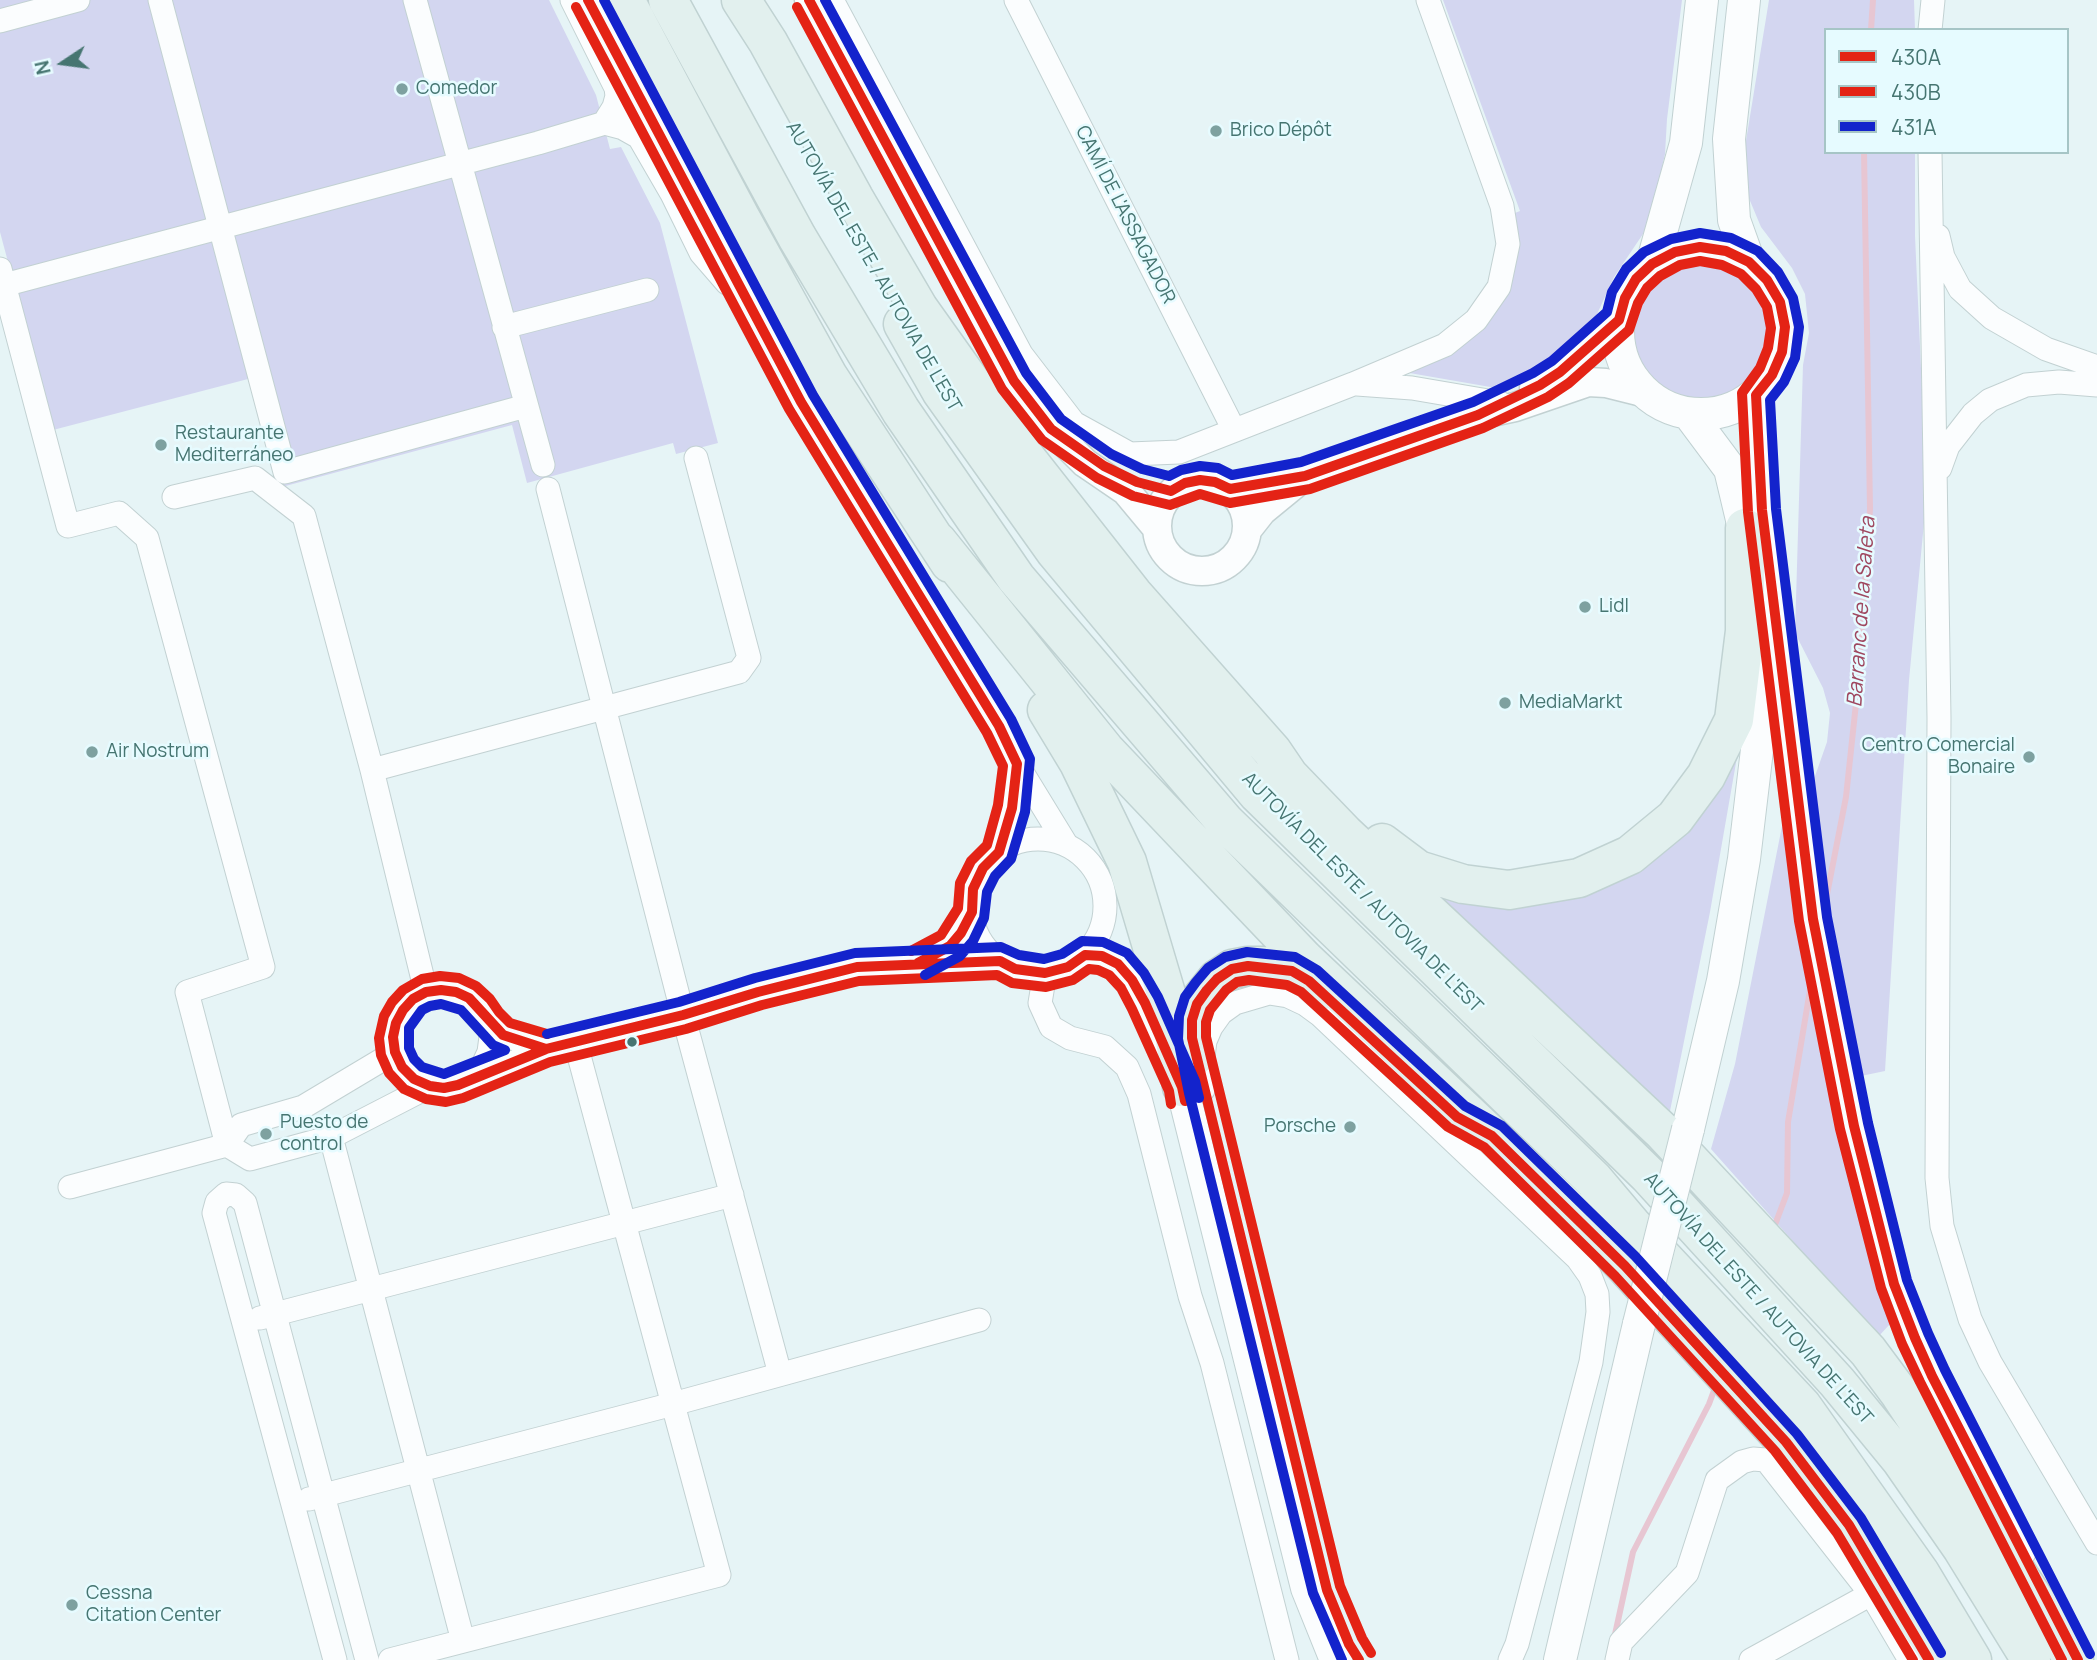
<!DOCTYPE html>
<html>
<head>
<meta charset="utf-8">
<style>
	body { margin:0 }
	#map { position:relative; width:2097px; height:1660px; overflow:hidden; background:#e6f4f6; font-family:Manrope,sans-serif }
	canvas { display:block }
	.legend { position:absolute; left:1824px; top:28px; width:245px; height:126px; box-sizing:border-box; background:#e6fbff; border:2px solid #a6c5c6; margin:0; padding:9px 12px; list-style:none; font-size:21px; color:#467571 }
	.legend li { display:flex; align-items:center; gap:14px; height:35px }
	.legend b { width:35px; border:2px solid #a6c5c6 }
	.north { position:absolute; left:28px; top:28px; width:70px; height:70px; -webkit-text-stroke:5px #e6fbff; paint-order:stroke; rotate:257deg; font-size:19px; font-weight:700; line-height:28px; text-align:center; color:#467571 }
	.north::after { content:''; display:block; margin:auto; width:24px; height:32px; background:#467571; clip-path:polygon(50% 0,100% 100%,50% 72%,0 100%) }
</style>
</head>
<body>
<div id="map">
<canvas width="2097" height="1660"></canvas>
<ul class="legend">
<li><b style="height:9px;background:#e42315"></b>430A</li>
<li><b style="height:9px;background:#e42315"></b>430B</li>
<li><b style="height:9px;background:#1323cc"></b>431A</li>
</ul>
<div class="north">N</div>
</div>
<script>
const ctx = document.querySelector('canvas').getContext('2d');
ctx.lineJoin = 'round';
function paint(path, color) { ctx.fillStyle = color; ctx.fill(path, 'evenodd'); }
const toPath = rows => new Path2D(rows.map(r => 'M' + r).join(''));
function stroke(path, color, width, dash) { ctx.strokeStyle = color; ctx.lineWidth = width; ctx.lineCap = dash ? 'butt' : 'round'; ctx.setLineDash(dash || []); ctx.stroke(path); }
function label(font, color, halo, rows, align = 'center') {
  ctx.font = font + ' Manrope,sans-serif'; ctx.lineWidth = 5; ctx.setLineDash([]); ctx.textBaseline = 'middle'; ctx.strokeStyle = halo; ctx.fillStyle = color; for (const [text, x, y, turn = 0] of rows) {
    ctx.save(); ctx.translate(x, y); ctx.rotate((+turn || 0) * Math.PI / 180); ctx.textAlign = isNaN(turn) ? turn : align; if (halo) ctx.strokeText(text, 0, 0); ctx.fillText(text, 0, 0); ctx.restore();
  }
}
paint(toPath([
	[0,0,549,0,596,95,610,149,621,147,660,223,718,443,676,454,673,443,527,483,512,425,278,488,248,379,53,430,0,232],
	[1443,0,1682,0,1667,119,1665,154,1652,212,1643,234,1614,277,1593,323,1574,348,1549,368,1519,383,1502,389,1398,371,1441,355,1516,246,1515,213,1520,211],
	[1769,0,1914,0,1915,30,1826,30,1826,152,1915,152,1915,236,1926,478,1924,523,1909,680,1885,1071,1861,1076,1837,1100,1890,1324,1878,1337,1711,1149,1735,1064,1784,816,1814,779,1827,742,1830,713,1823,688,1795,633,1803,365,1809,333,1805,294,1792,268,1761,227,1748,196,1743,159],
	'1632 331a69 69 0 1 1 138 0a69 69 0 1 1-138 0Z',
	[1737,757,1710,912,1670,1111,1428,888,1561,895]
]), '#d3d6f0');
stroke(toPath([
	[1871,30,1873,0],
	[1822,920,1846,797,1857,694,1870,509,1864,152],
	[1773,1230,1787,1193,1788,1122,1814,966],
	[1614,1639,1633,1552,1709,1404,1716,1385]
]), '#e7c6d2', 6);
const minor = toPath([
	[160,0,285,472,526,406],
	[415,0,543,465],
	[572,0,616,88,617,96,614,107,604,123],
	[588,0,801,402,999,726,1017,764,1066,844],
	[832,0,1021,354,1074,423,1130,454,1179,452,1353,384,1445,345,1476,320,1499,287,1508,244,1502,206,1428,0],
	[1016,0,1234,430],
	[0,21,78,0],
	[1930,30,1933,0],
	[604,123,623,128,639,137,672,194,701,253,727,283],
	[1930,152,1939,718,1937,1178,1942,1226,1970,1319,1990,1362,2097,1543],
	[1938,236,1943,257,1960,289,1992,318,2046,349,2097,367],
	[0,269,68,526,119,513,147,538,263,967,187,992,227,1145,250,1159,331,1137,430,1086],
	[4,285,538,143,625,117,649,117],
	[504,327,647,290],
	[1357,384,1412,388,1500,403],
	[1940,468,1948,446,1973,414,1990,400,2026,385,2059,382,2097,385],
	[548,489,683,1015,780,1374],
	[174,497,255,478,304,516,372,770,426,992],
	[1767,544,1813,919,1854,1126,1879,1231,1894,1284,1915,1338,1932,1376,2024,1553],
	[372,770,739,672,749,658,696,458],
	'971 906a67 67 0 1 1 134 0a67 67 0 1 1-134 0Z',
	[999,852,1012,808,1017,764],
	[1085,955,1102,956,1118,964,1132,980,1145,1003,1165,1050],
	[924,960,950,946,961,933,972,912],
	[1045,973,1040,1003,1051,1027,1070,1038,1105,1047,1127,1067,1139,1094,1190,1296,1212,1363,1287,1660],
	[546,1049,503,1035,488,1021,480,1008,469,998,456,992,441,990,426,992,413,999,403,1010,396,1023,393,1037,395,1052,402,1067,414,1079,430,1086,444,1088,458,1085,546,1049,683,1015,758,992,857,967,918,963,1000,961],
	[471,1078,482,1067,489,1052,491,1037,488,1021],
	[1203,1090,1202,1065,1205,1041,1211,1027,1221,1013,1235,1003,1269,993,1288,996,1305,1004,1320,1015,1578,1259,1590,1276,1597,1294,1598,1312,1591,1362,1517,1644,1510,1660],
	[331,1137,463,1641],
	[70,1187,227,1145,241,1125,303,1107,395,1052],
	[260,1318,732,1195],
	[309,1499,673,1404,979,1320],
	[335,1660,214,1213,217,1202,226,1194,236,1195,245,1203,367,1660],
	[390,1660,719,1575,575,1041],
	[1617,1660,1621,1642,1687,1573,1717,1480,1742,1462,1753,1459,1766,1460,1871,1594,1910,1660],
	[1751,1660,1871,1594]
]);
const tertiary = toPath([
	[809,0,1014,381,1051,429,1085,463,1126,491,1156,527],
	[1534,388,1560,372,1619,320],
	'1157 526a45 45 0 1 1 90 0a45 45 0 1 1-90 0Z',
	[1230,489,1305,476,1478,415,1515,407,1588,382,1606,383,1646,393],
	[1247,530,1262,511,1301,479]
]);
const secondary = toPath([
	[1744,0,1729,139,1734,220,1749,262],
	'1618 331a83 83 0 1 1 166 0a83 83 0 1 1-166 0Z',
	[1652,264,1686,143,1702,0],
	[1756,395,1762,510,1761,561],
	[1689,414,1730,469,1749,549],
	[1182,1087,1307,1588,1336,1660],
	[1688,1129,1723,981,1744,859,1759,733,1760,619],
	[1560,1660,1639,1324]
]);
const motorway = toPath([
	[625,0,740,217,828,376,950,563],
	[668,0,797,237,901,411,1016,578,1226,823,1594,1180,1632,1225,1802,1406,1920,1573,1972,1660],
	[741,0,768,42,854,198,919,309,1015,444,1133,594,1272,751,1289,776,1344,833,1663,1132,1868,1351,1900,1394,2074,1660],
	[903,324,941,391,1055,551,1258,794,1648,1175,1837,1382,1901,1460,1962,1548,2031,1660],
	[937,541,1105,750,1200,850,1304,959,1569,1209,1625,1266,1786,1442,1898,1592,1944,1660],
	[1047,710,1079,763,1127,862,1170,1007,1182,1087],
	[1382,843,1418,870,1463,884,1509,890,1579,878,1630,855,1675,818,1706,776,1734,720,1745,631,1745,528],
	[1195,1056,1192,1038,1192,1020,1197,1004,1217,979,1232,969,1248,966,1263,966,1292,971,1309,981,1320,991]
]);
stroke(minor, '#c2d1d2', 25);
stroke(tertiary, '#c2d1d2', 31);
stroke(secondary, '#c1d1d2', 34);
stroke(motorway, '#c0d2d2', 41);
stroke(minor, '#fbfdfe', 23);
stroke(tertiary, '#fbfdfe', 28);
stroke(secondary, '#fbfdfe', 32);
stroke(motorway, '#e2f0ee', 38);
const secondaryBridge = toPath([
	[1639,1324,1688,1129]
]);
stroke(secondaryBridge, '#c1d1d2', 34, []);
stroke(secondaryBridge, '#fbfdfe', 32);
stroke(toPath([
	[588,0,801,402,999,726,1017,764,1012,808,999,852,983,868,973,889,972,912,961,933,950,946,918,963],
	[809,0,1014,381,1051,429,1104,466,1137,482,1171,491,1185,483,1200,480,1215,482,1230,489,1305,476,1478,415,1540,385,1560,372,1619,320,1625,298,1636,279,1652,264,1675,252,1700,247,1726,251,1749,262,1767,280,1780,302,1785,327,1782,352,1772,375,1756,395,1762,510,1813,919,1854,1126,1894,1284,1915,1338,1932,1376,2078,1660],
	[441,990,456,992,469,998,503,1035,546,1049,458,1085,444,1088,430,1086,414,1079,402,1067,395,1052,393,1037,396,1023,403,1010,413,999,426,992,441,990],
	[546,1049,683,1015,758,992,857,967,1000,961,1015,969,1045,973,1068,967,1085,955,1102,956,1118,964,1132,980,1145,1003,1182,1087,1185,1101],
	[1359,1660,1349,1644,1327,1590,1192,1038,1192,1020,1197,1004,1207,990,1217,979,1232,969,1248,966,1292,971,1309,981,1457,1117,1492,1136,1625,1266,1786,1442,1849,1525,1929,1660]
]), '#e42315', 10);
stroke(toPath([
	[576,7,789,409,987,733,1003,766,998,805,987,845,971,861,960,883,958,908,941,935,911,951],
	[797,7,1002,389,1042,440,1097,478,1133,496,1170,505,1200,494,1230,503,1310,489,1483,428,1548,397,1569,383,1629,330,1638,303,1647,288,1660,276,1680,265,1700,261,1722,265,1741,274,1756,289,1767,307,1771,328,1768,348,1760,368,1742,393,1748,512,1799,921,1840,1129,1881,1288,1902,1344,1920,1382,2062,1660],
	[547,1034,510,1023,499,1012,490,999,476,986,459,978,440,976,422,979,403,990,392,1002,384,1016,379,1038,381,1055,389,1073,404,1089,426,1099,446,1102,463,1098,550,1062,686,1029,762,1005,859,981,997,975,1012,983,1046,987,1073,980,1089,969,1098,970,1109,975,1121,988,1132,1009,1169,1091,1171,1104],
	[1371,1653,1362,1638,1340,1586,1206,1037,1206,1022,1210,1010,1226,990,1237,982,1249,980,1287,985,1301,992,1448,1127,1484,1147,1615,1276,1775,1451,1837,1533,1913,1660]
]), '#e42315', 10);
stroke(toPath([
	[604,0,813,395,1011,719,1030,759,1025,812,1011,859,995,876,987,892,984,918,973,941,960,956,925,975],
	[825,0,1026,373,1061,419,1111,454,1142,469,1169,476,1181,470,1200,466,1218,468,1232,475,1301,462,1473,402,1533,373,1552,361,1607,312,1612,292,1626,269,1644,252,1671,239,1700,233,1731,238,1758,251,1778,272,1793,298,1799,327,1795,358,1784,382,1770,400,1776,509,1827,917,1868,1123,1907,1280,1928,1333,1945,1370,2090,1654],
	[441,1004,461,1010,493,1045,505,1050,444,1074,422,1067,414,1059,409,1048,409,1028,422,1010,430,1006,441,1004],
	[547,1034,679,1002,755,978,855,953,1001,947,1019,955,1044,959,1062,954,1082,941,1103,942,1127,953,1144,973,1158,997,1195,1081,1199,1098],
	[1342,1660,1313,1593,1189,1093,1178,1039,1179,1016,1185,997,1196,982,1208,968,1225,957,1247,952,1295,957,1317,970,1465,1106,1502,1126,1635,1256,1797,1434,1861,1518,1941,1653]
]), '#1323cc', 10);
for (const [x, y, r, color] of [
	[402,89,7,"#7ea1a0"],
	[1216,131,7,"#7ea1a0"],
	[161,445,7,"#7ea1a0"],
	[1585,607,7,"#7ea1a0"],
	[1505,703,7,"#7ea1a0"],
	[92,752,7,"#7ea1a0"],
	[2029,757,7,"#7ea1a0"],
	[632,1042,6,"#467571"],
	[1350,1127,7,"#7ea1a0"],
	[266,1134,7,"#7ea1a0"],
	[72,1605,7,"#7ea1a0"]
]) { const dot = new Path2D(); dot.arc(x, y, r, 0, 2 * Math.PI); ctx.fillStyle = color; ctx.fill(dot); stroke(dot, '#e6fbff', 2.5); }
label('19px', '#467571', '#e6fbff', [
	["Comedor",416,89],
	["Brico Dépôt",1230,131],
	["Restaurante",175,434],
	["Mediterráneo",175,456],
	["Lidl",1599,607],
	["MediaMarkt",1519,703],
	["Centro Comercial",2015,746,"right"],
	["Bonaire",2015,768,"right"],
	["Air Nostrum",106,752],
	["Puesto de",280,1123],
	["control",280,1145],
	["Porsche",1336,1127,"right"],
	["Cessna",86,1594],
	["Citation Center",86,1616]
], 'left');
label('19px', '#467571', '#e6fbff', [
	["CAMÍ DE L'ASSAGADOR",1125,215,63],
	["AUTOVÍA DEL ESTE / AUTOVIA DE L'EST",873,267,60],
	["AUTOVÍA DEL ESTE / AUTOVIA DE L'EST",1362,893,45],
	["AUTOVÍA DEL ESTE / AUTOVIA DE L'EST",1758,1299,48]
]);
label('italic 21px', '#9f475f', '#e6fbff', [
	["Barranc de la Saleta",1862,612,-86]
]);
</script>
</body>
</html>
